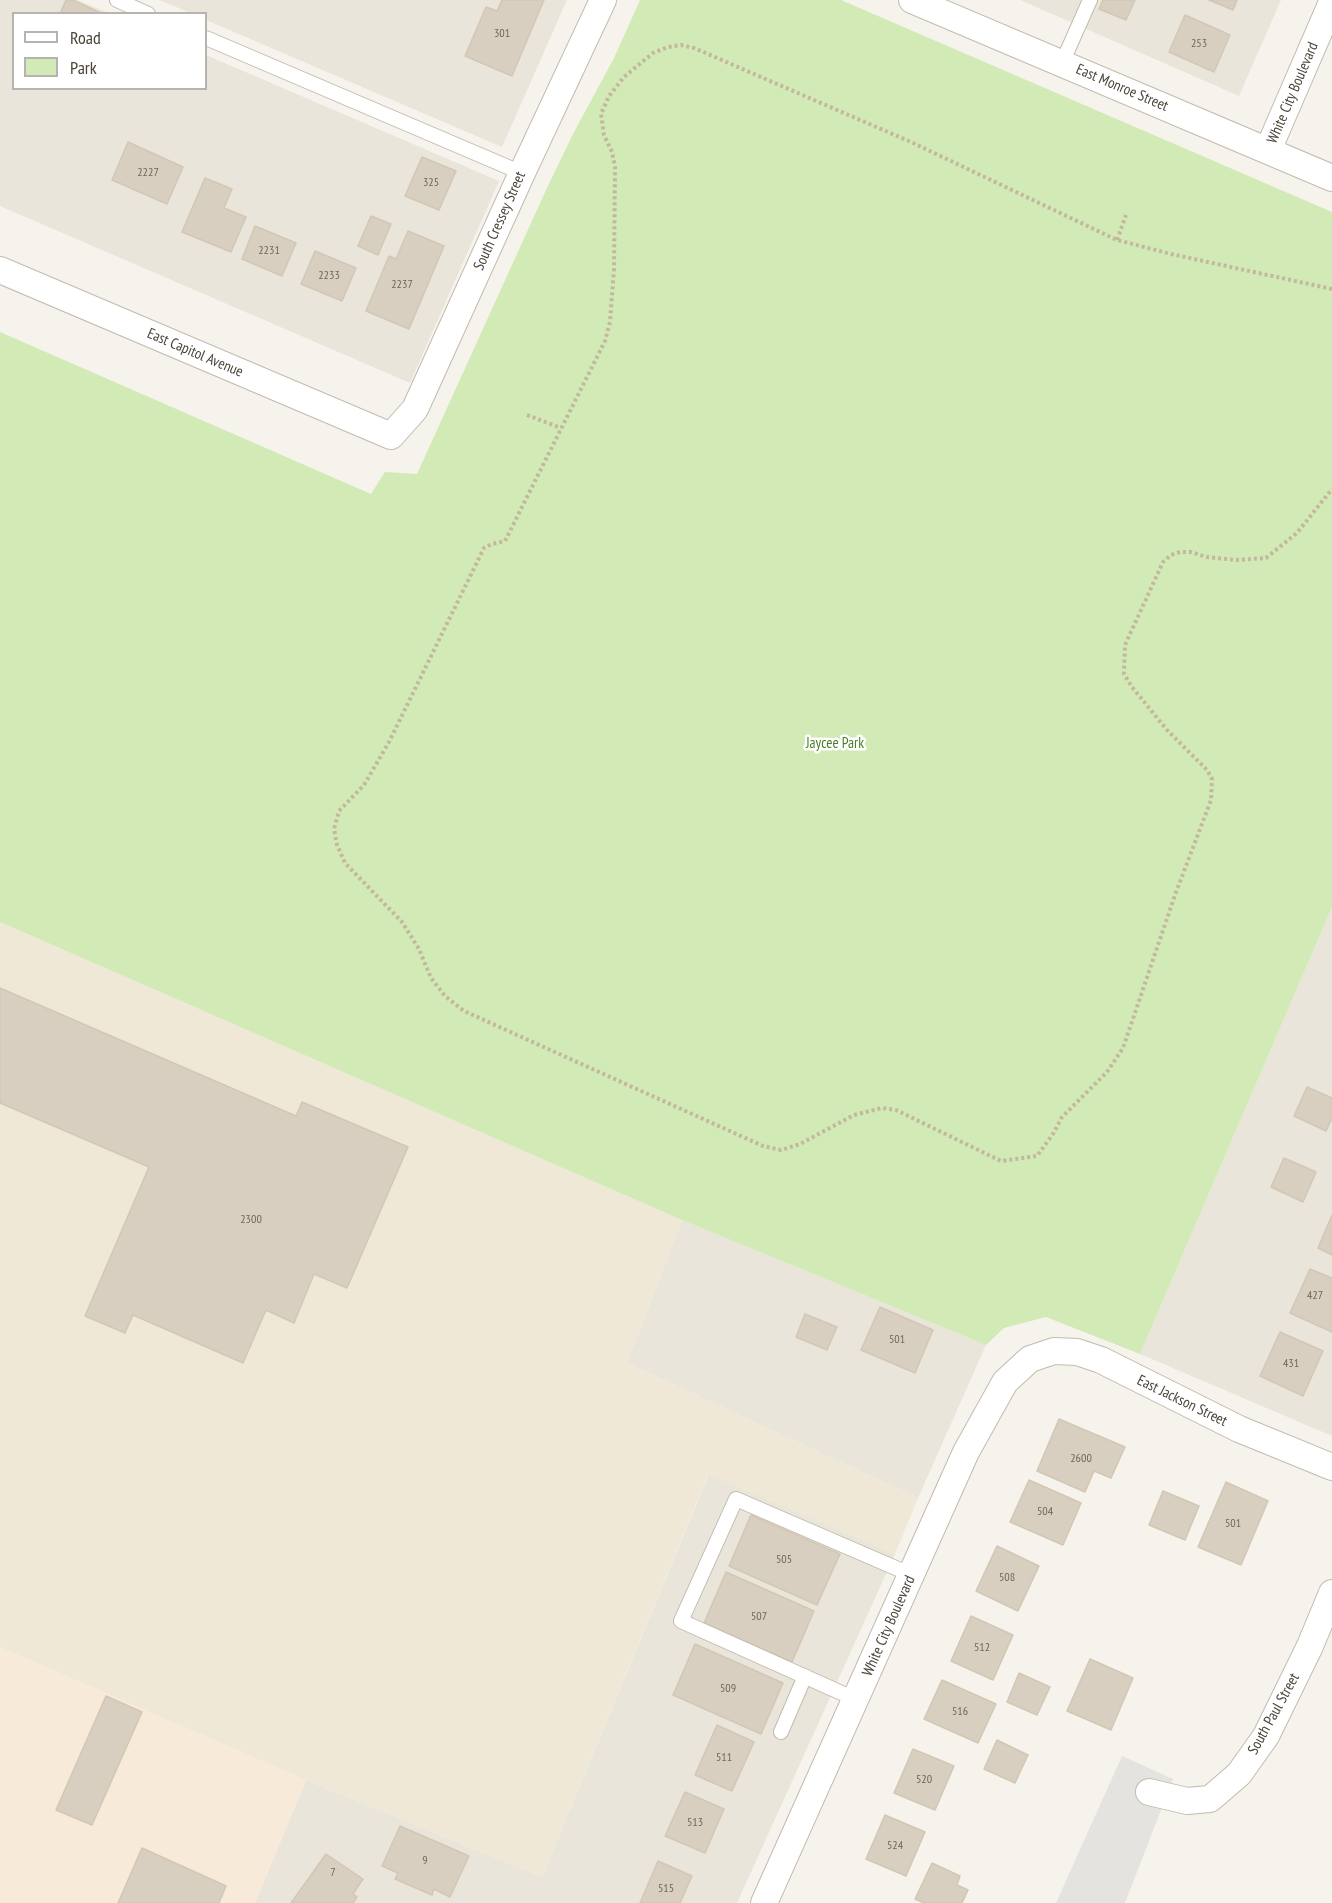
<!DOCTYPE html>
<html>
<head>
<meta charset="utf-8">
<style>
	body { margin:0 }
	#map { position:relative; width:1332px; height:1903px; overflow:hidden; background:#f6f3ec; font-family:"PT Sans Narrow",sans-serif }
	canvas { display:block }
	.legend { position:absolute; left:12px; top:12px; width:195px; height:78px; box-sizing:border-box; background:#fff; border:2px solid #b7b4b0; margin:0; padding:8px 10px; list-style:none; font-size:18px; color:#4b4439 }
	.legend li { display:flex; align-items:center; gap:12px; height:30px }
	.legend b { width:30px; border:2px solid #b7b4b0 }
</style>
</head>
<body>
<div id="map">
<canvas width="1332" height="1903"></canvas>
<ul class="legend">
<li><b style="height:8px;background:#fff"></b>Road</li>
<li><b style="height:16px;background:#d2eab5"></b>Park</li>
</ul>
</div>
<script>
const ctx = document.querySelector('canvas').getContext('2d');
ctx.lineJoin = 'round';
function paint(path, color) { ctx.fillStyle = color; ctx.fill(path, 'evenodd'); }
const toPath = rows => new Path2D(rows.map(r => 'M' + r).join(''));
function stroke(path, color, width, dash) { ctx.strokeStyle = color; ctx.lineWidth = width; ctx.lineCap = dash ? 'butt' : 'round'; ctx.setLineDash(dash || []); ctx.stroke(path); }
function label(font, color, halo, rows, align = 'center') {
  ctx.font = font + ' "PT Sans Narrow",sans-serif'; ctx.lineWidth = 5; ctx.setLineDash([]); ctx.textBaseline = 'middle'; ctx.strokeStyle = halo; ctx.fillStyle = color; for (const [text, x, y, turn = 0] of rows) {
    ctx.save(); ctx.translate(x, y); ctx.rotate((+turn || 0) * Math.PI / 180); ctx.textAlign = isNaN(turn) ? turn : align; if (halo) ctx.strokeText(text, 0, 0); ctx.fillText(text, 0, 0); ctx.restore();
  }
}
paint(toPath([
	[0,0,77,0,109,13,14,14,14,88,206,88,206,55,499,181,410,383,0,206],
	[159,0,567,0,502,147,206,20,206,14,191,13],
	[1020,0,1281,0,1239,96],
	[1332,907,1332,1436,1140,1354],
	[682,1220,986,1345,918,1498,627,1363],
	[709,1474,895,1554,737,1903,255,1903,306,1780,542,1877]
]), '#eae5da');
paint(toPath([
	[0,1647,306,1780,255,1903,0,1903]
]), '#f7ead8');
paint(toPath([
	[0,922,682,1220,627,1363,918,1498,895,1554,708,1475,542,1877,306,1780,0,1647]
]), '#efe8d6');
paint(toPath([
	[640,0,841,0,1332,212,1332,907,1140,1354,1046,1317,1004,1328,986,1345,682,1220,0,922,0,332,371,494,385,472,417,474,546,190,573,134,614,58]
]), '#d2eab5');
paint(toPath([
	[1122,1756,1173,1779,1125,1903,1056,1903]
]), '#e5e3e0');
const building = toPath([
	[66,0,73,0,103,14,60,14,66,0],
	[502,0,544,0,512,76,465,56,486,7,497,11,502,0],
	[1103,0,1135,0,1126,20,1099,9,1103,0],
	[1209,0,1237,0,1233,10,1209,0],
	[1185,15,1230,35,1214,72,1169,52,1185,15],
	[128,142,183,167,167,204,112,180,128,142],
	[422,157,456,171,439,210,405,196,422,157],
	[205,178,232,189,224,208,246,217,231,252,182,232,205,178],
	[371,216,391,224,378,255,358,246,371,216],
	[255,226,296,243,282,276,242,259,255,226],
	[408,231,444,246,409,329,366,311,389,256,396,259,408,231],
	[315,251,356,268,342,301,301,284,315,251],
	[0,988,296,1116,302,1102,408,1147,347,1288,314,1274,294,1323,266,1310,243,1363,133,1315,125,1333,85,1316,149,1167,0,1103,0,988],
	[1307,1087,1332,1098,1332,1118,1326,1131,1294,1116,1307,1087],
	[1284,1158,1316,1172,1303,1202,1271,1187,1284,1158],
	[1332,1215,1332,1255,1318,1248,1332,1215],
	[1310,1269,1332,1278,1332,1332,1290,1313,1310,1269],
	[880,1307,933,1330,915,1373,861,1350,880,1307],
	[805,1314,837,1327,827,1350,796,1337,805,1314],
	[1280,1332,1323,1351,1303,1396,1260,1376,1280,1332],
	[1059,1419,1125,1447,1111,1478,1094,1471,1085,1492,1037,1471,1059,1419],
	[1029,1480,1081,1503,1063,1545,1010,1522,1029,1480],
	[1226,1482,1268,1501,1241,1565,1198,1547,1226,1482],
	[1163,1491,1199,1506,1185,1540,1149,1525,1163,1491],
	[751,1515,840,1554,817,1605,729,1566,751,1515],
	[997,1546,1039,1566,1018,1611,976,1591,997,1546],
	[726,1572,814,1611,792,1662,704,1623,726,1572],
	[971,1616,1013,1635,993,1680,951,1661,971,1616],
	[695,1644,783,1683,761,1734,673,1695,695,1644],
	[1090,1659,1133,1678,1111,1730,1067,1711,1090,1659],
	[1019,1673,1050,1687,1037,1715,1007,1702,1019,1673],
	[942,1680,996,1704,978,1743,924,1719,942,1680],
	[106,1696,142,1712,92,1825,56,1810,106,1696],
	[717,1725,754,1742,732,1791,695,1775,717,1725],
	[997,1740,1028,1755,1015,1783,984,1769,997,1740],
	[913,1749,954,1766,935,1810,894,1793,913,1749],
	[685,1792,724,1809,705,1853,665,1836,685,1792],
	[885,1815,925,1832,906,1876,866,1859,885,1815],
	[400,1826,469,1856,450,1897,434,1889,432,1895,395,1879,398,1873,382,1866,400,1826],
	[142,1848,226,1886,219,1903,118,1903,142,1848],
	[326,1854,363,1879,353,1894,357,1897,353,1903,291,1903,326,1854],
	[658,1861,692,1876,680,1903,640,1903,658,1861],
	[932,1863,960,1876,957,1885,968,1890,962,1903,924,1903,915,1899,932,1863]
]);
paint(building, '#d8cfc1');
stroke(building, '#d3c7b4', 1.5);
const service = toPath([
	[117,0,148,14],
	[206,38,522,173],
	[1062,63,1090,0],
	[855,1699,681,1621,736,1499,912,1575],
	[781,1732,805,1676]
]);
const minor = toPath([
	[912,0,1332,178],
	[1268,150,1332,2],
	[0,270,391,436,415,409,522,173,603,0],
	[1149,1792,1187,1801,1210,1799,1239,1774,1266,1736,1310,1646,1332,1593],
	[764,1903,966,1452,1005,1382,1030,1359,1054,1351,1077,1352,1101,1360,1239,1429,1332,1467]
]);
stroke(service, '#c2bbae', 16);
stroke(minor, '#c2bbae', 28);
stroke(toPath([
	[1117,240,1126,215],
	[1332,289,1171,254,1117,240,911,142,694,48,681,45,668,47,653,53,624,77,609,96,601,114,604,135,612,152,615,167,614,269,610,322,605,341,505,541,492,544,484,548,389,742,364,785,339,811,334,829,337,845,345,863,402,922,419,949,431,978,445,996,464,1011,763,1146,781,1150,800,1144,854,1115,882,1108,896,1110,1001,1161,1037,1156,1053,1134,1062,1117,1107,1072,1123,1048,1175,895,1211,800,1212,779,1207,770,1167,730,1132,687,1124,674,1125,645,1163,562,1171,555,1180,552,1191,552,1206,557,1236,560,1266,558,1297,533,1332,489],
	[527,415,561,428]
]), '#c4b79f', 4, [3, 3]);
stroke(service, '#fff', 14);
stroke(minor, '#fff', 26);
label('12px', '#6e675b', null, [
	["301",502,34],
	["253",1199,44],
	["2227",148,173],
	["325",431,183],
	["2231",269,251],
	["2233",329,276],
	["2237",402,285],
	["2300",251,1220],
	["427",1315,1296],
	["501",897,1340],
	["431",1291,1364],
	["2600",1081,1459],
	["504",1045,1512],
	["501",1233,1524],
	["505",784,1560],
	["508",1007,1578],
	["507",759,1617],
	["512",982,1648],
	["509",728,1689],
	["516",960,1712],
	["511",724,1758],
	["520",924,1780],
	["513",695,1823],
	["524",895,1846],
	["9",425,1861],
	["7",333,1873],
	["515",666,1889]
]);
label('15px', '#4b4439', '#fff', [
	["East Monroe Street",1122,88,23],
	["White City Boulevard",1293,93,-67],
	["South Cressey Street",500,221,-66],
	["East Capitol Avenue",195,353,23],
	["East Jackson Street",1182,1401,26],
	["White City Boulevard",889,1626,-66],
	["South Paul Street",1274,1714,-61]
]);
label('15px', '#4a7f2a', '#fff', [
	["Jaycee Park",835,744]
]);
</script>
</body>
</html>
